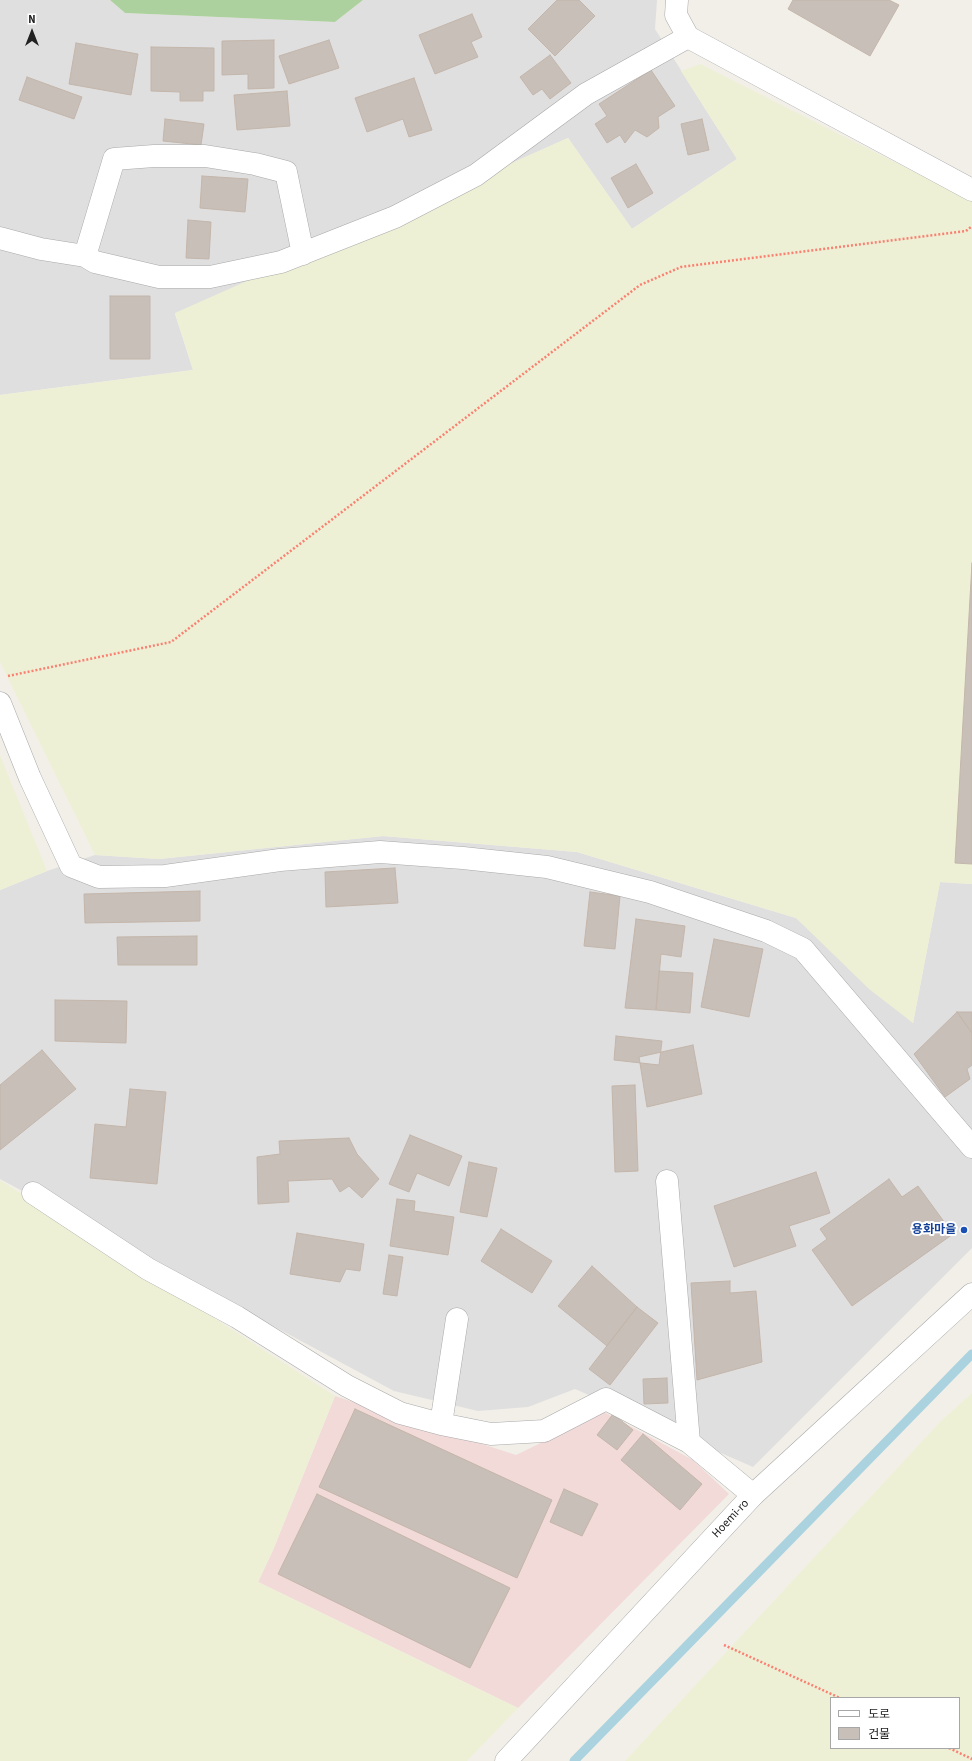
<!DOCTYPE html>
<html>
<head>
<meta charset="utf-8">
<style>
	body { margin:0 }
	#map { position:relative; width:972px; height:1761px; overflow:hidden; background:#f2efe9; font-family:"Source Sans 3","Noto Sans KR",sans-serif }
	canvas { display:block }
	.legend { position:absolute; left:830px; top:1697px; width:130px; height:52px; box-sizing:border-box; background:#fff; border:1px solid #a7a7a7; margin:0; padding:5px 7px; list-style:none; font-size:12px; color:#222 }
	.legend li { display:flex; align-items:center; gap:8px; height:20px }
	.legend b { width:20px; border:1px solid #a7a7a7 }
	.north { position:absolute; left:12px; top:12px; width:40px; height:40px; -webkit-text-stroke:3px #fff; paint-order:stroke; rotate:0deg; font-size:11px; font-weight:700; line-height:16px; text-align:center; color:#222 }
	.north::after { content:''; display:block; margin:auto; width:14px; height:18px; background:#222; clip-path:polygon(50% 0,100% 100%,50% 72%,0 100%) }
</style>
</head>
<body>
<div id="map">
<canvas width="972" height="1761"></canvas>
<ul class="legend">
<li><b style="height:5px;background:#fff"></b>도로</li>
<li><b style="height:11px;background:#c7bfb8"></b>건물</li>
</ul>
<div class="north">N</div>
</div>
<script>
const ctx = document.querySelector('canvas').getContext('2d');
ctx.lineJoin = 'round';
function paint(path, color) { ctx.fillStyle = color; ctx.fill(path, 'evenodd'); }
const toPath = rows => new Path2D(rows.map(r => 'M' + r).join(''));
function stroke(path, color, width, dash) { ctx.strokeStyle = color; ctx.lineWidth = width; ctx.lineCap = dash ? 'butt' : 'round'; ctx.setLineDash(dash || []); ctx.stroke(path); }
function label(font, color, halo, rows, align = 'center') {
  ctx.font = font + ' "Source Sans 3","Noto Sans KR",sans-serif'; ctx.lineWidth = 4; ctx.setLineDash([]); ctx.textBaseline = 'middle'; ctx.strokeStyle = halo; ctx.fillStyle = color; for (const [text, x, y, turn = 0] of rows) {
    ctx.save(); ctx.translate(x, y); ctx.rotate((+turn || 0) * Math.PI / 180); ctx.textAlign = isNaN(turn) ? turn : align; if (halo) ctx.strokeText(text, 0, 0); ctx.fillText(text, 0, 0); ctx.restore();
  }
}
paint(toPath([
	[0,0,110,0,125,13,335,22,363,0,657,0,655,29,737,159,632,229,568,138,175,314,193,370,0,395],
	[383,836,577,852,796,918,913,1023,940,882,972,884,972,1248,753,1467,575,1389,528,1407,478,1411,394,1391,0,1179,0,890,47,871,95,855,159,859]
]), '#e0dfdf');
paint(toPath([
	[335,1396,516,1455,604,1412,693,1460,729,1494,518,1708,258,1582,273,1550]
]), '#f2dad9');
paint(toPath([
	[700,64,972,201,972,884,940,882,913,1023,869,989,796,918,577,852,383,836,159,859,95,855,0,662,0,395,193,370,175,313,568,138,632,229,737,159,681,71],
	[0,755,47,871,0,890],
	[0,1180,335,1396,273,1550,258,1582,518,1708,467,1761,0,1761],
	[972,1393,972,1761,625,1761,941,1421],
	[831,1698,959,1698,959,1748,831,1748]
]), '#eef0d5');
paint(toPath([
	[110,0,363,0,335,22,125,13]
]), '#add19e');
stroke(toPath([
	[574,1761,972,1354]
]), '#aad3df', 9);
const building = toPath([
	[557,0,579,0,595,16,555,56,528,29,557,0],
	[793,0,889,0,899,5,870,56,788,9,793,0],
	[472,14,482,37,471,42,478,57,435,74,419,35,472,14],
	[274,40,274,88,248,89,248,74,222,75,222,41,274,40],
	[329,40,339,68,289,84,279,56,329,40],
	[76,43,138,54,131,95,69,84,76,43],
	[151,47,214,48,214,91,203,91,203,101,180,101,180,92,151,91,151,47],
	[550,55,571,83,550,99,542,89,533,95,520,77,550,55],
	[651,70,675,106,658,117,659,128,647,137,635,130,625,143,620,135,607,143,595,124,607,116,599,104,651,70],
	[27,77,82,97,74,119,19,100,27,77],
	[414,78,432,130,409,137,403,119,367,132,355,98,414,78],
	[287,91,290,126,237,130,234,95,287,91],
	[165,119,204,124,201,145,163,141,165,119],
	[702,119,709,150,688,155,681,124,702,119],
	[636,164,653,193,628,208,611,178,636,164],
	[202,176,248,179,245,212,200,208,202,176],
	[188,220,211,222,209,259,186,258,188,220],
	[110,296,150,296,150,359,110,359,110,296],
	[972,563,972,864,955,863,972,563],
	[395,868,398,903,326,907,325,872,395,868],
	[200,891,200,921,85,923,84,894,200,891],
	[590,892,620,896,615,949,584,946,590,892],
	[636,919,685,926,681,957,661,954,656,1010,625,1008,636,919],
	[197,936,197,965,118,965,117,937,197,936],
	[714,939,763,949,749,1017,701,1007,714,939],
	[659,971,693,973,690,1013,656,1010,659,971],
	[55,1000,127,1001,126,1043,55,1041,55,1000],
	[957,1012,972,1033,972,1065,967,1069,970,1079,945,1097,914,1054,957,1012],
	[957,1012,972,1012,972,1033,957,1012],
	[616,1036,662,1041,659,1065,614,1060,616,1036],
	[693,1045,702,1094,647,1107,639,1057,693,1045],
	[42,1050,76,1089,0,1150,0,1085,42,1050],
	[635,1085,638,1171,615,1172,612,1086,635,1085],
	[130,1089,166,1092,157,1184,90,1178,95,1124,126,1127,130,1089],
	[410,1135,462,1156,449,1186,417,1173,409,1192,389,1184,410,1135],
	[349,1138,357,1154,379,1179,362,1198,349,1186,340,1192,332,1179,288,1181,289,1202,258,1204,257,1157,280,1154,279,1141,349,1138],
	[469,1162,497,1168,487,1217,460,1212,469,1162],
	[816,1172,830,1213,789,1226,796,1246,734,1267,714,1206,816,1172],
	[889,1179,902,1197,918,1186,953,1234,852,1306,812,1250,827,1239,820,1229,889,1179],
	[397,1199,415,1201,414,1211,454,1217,448,1255,390,1246,397,1199],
	[501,1229,552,1261,532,1293,481,1261,501,1229],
	[297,1233,364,1244,360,1271,346,1269,340,1282,290,1274,297,1233],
	[389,1255,403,1257,397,1296,383,1294,389,1255],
	[592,1266,637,1307,607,1346,558,1306,592,1266],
	[730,1281,730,1293,756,1291,762,1362,697,1380,691,1283,730,1281],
	[637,1307,658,1323,610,1385,589,1369,637,1307],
	[667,1378,668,1403,644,1404,643,1379,667,1378],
	[355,1409,552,1500,517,1578,319,1487,355,1409],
	[613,1414,633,1430,617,1450,597,1435,613,1414],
	[643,1434,702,1484,680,1510,621,1460,643,1434],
	[564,1489,598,1504,582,1536,550,1522,564,1489],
	[317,1494,510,1588,470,1668,278,1574,317,1494]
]);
paint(building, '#c7bfb8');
stroke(building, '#c4b6ab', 1);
const minor = toPath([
	[677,0,676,15,688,37,972,190],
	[0,238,41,249,85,256,95,262,159,277,210,277,281,262,395,217,476,175,586,94,688,37],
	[85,256,114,159,154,156,205,156,255,164,286,172,303,254],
	[0,703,30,778,71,866,99,877,165,876,280,860,380,852,463,858,547,867,650,892,766,931,803,949,972,1147],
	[667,1181,689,1442],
	[33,1193,148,1269,237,1317,347,1386,400,1413,441,1424,491,1434,544,1431,606,1399,689,1442,753,1495],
	[441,1424,457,1319]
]);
const tertiary = toPath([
	[506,1761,753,1495,972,1294]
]);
stroke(minor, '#a9a9a9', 23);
stroke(tertiary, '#a9a9a9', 23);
stroke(toPath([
	[8,676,171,642,640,285,681,267,966,231,972,226],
	[724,1645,840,1698],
	[949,1748,972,1759]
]), '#fa8072', 2.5, [2, 2]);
stroke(minor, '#fff', 22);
stroke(tertiary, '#fff', 22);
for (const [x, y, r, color] of [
	[964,1230,4,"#1a4fb4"]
]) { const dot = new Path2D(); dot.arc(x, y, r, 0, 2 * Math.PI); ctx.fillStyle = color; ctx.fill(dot); stroke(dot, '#fff', 1.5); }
label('bold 12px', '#164399', '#fff', [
	["용화마을",956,1230]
], 'right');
label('12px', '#222', '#fff', [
	["Hoemi-ro",731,1519,-47]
]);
</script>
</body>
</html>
